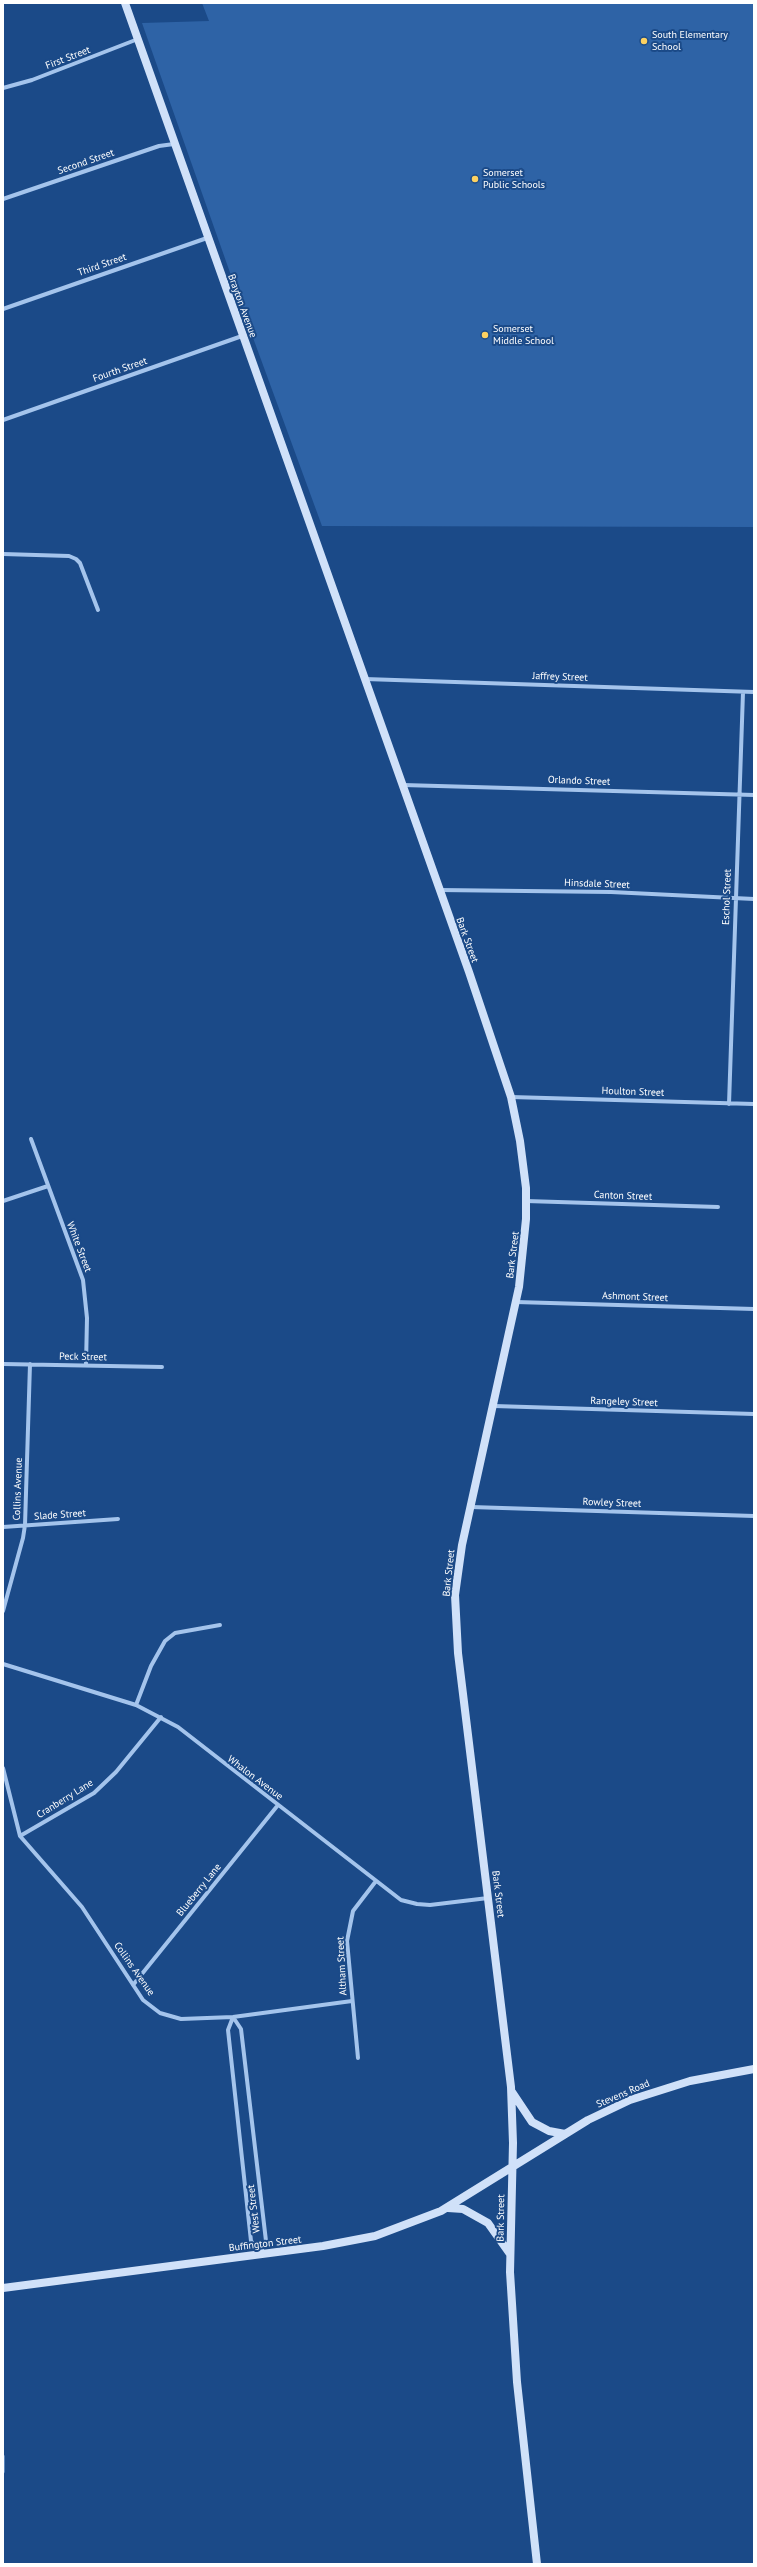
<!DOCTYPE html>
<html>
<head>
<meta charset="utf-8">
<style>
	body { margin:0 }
	#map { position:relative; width:757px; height:2567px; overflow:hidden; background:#1b4a88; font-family:"PT Sans",sans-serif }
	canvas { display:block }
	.frame { position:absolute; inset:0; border:4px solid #fff; pointer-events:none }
</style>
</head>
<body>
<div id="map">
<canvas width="757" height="2567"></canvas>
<div class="frame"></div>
</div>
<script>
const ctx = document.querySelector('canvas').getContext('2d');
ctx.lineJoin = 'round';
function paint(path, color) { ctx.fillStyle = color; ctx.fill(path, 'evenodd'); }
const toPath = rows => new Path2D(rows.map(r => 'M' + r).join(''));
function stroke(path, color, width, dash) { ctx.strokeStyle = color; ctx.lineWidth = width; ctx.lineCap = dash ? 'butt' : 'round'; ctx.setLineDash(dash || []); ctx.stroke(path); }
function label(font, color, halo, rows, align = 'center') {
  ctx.font = font + ' "PT Sans",sans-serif'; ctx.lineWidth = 4; ctx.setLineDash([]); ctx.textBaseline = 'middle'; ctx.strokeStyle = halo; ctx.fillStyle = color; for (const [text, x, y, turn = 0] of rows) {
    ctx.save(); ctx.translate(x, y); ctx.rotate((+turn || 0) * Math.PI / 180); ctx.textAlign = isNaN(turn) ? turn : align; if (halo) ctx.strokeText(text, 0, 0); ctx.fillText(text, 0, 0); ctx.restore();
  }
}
paint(toPath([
	[202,3,754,3,754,527,322,526,252,335,142,23,209,21]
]), '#2e63a6');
stroke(toPath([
	[3,2456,3,2472]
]), '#97bfee', 3);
stroke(toPath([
	[3,88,32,80,138,39],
	[3,199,159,146,174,144],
	[3,309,207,238],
	[3,420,242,336],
	[3,554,69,556,76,559,80,563,98,610],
	[365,679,754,692],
	[403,785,754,795],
	[439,890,611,892,754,899],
	[511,1097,754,1104],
	[729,1104,743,692],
	[31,1139,83,1280,87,1318,86,1365],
	[3,1201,48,1186],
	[526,1201,718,1207],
	[516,1302,754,1309],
	[3,1364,162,1367],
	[494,1406,754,1414],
	[471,1507,754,1516],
	[3,1527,118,1519],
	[3,1611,23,1538,25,1525,30,1364],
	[3,1664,136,1705,178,1727,401,1900,417,1904,430,1905,488,1898],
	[136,1705,151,1666,165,1641,175,1633,220,1625],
	[3,1768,20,1836,82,1907,143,2000,160,2013,181,2019,233,2017,352,2001],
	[20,1836,94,1793,116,1772,161,1717],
	[133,1985,278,1805],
	[233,2017,241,2029,266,2241,260,2253],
	[233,2017,228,2030,251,2241,260,2254],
	[358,2058,347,1941,353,1911,376,1881]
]), '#a4c4ec', 4);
stroke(toPath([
	[125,3,469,972,511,1097,520,1141,526,1188,526,1219,519,1287,462,1545,455,1595,458,1653,511,2087,513,2143,510,2272,517,2382,537,2564],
	[512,2092,532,2122,549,2131,565,2134],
	[448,2208,463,2209,488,2223,510,2254],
	[3,2288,323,2246,375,2236,441,2211,588,2120,630,2100,690,2081,754,2069]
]), '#d0e1f9', 8);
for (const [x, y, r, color] of [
	[644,41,4,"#fdd161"],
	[475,179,4,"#fdd161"],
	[485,335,4,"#fdd161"]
]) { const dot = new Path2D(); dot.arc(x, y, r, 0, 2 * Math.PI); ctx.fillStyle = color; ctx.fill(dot); stroke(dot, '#1b4a88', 1.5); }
label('10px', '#fff', '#1b4a88', [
	["South Elementary",652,35],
	["School",652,47],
	["Somerset",483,173],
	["Public Schools",483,185],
	["Somerset",493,329],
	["Middle School",493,341]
], 'left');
label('10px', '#fff', '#1b4a88', [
	["First Street",68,58,-21],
	["Second Street",86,162,-19],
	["Third Street",102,265,-19],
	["Brayton Avenue",242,306,70],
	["Fourth Street",120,370,-19],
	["Jaffrey Street",560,677,2],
	["Orlando Street",579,781,2],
	["Hinsdale Street",597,884,2],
	["Eschol Street",727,897,-88],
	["Bark Street",467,940,70],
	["Houlton Street",633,1092,2],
	["Canton Street",623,1196,2],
	["White Street",79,1247,69],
	["Bark Street",513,1255,-83],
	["Ashmont Street",635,1297,2],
	["Peck Street",83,1357,1],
	["Rangeley Street",624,1402,2],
	["Collins Avenue",18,1489,-88],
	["Rowley Street",612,1503,2],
	["Slade Street",60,1515,-4],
	["Bark Street",449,1573,-84],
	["Whalon Avenue",255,1778,37],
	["Cranberry Lane",65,1799,-32],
	["Blueberry Lane",199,1890,-51],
	["Bark Street",498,1894,83],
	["Altham Street",342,1966,-93],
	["Collins Avenue",134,1969,55],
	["Stevens Road",623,2094,-23],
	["West Street",254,2209,-97],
	["Bark Street",501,2218,-89],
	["Buffington Street",265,2244,-7]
]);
</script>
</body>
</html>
